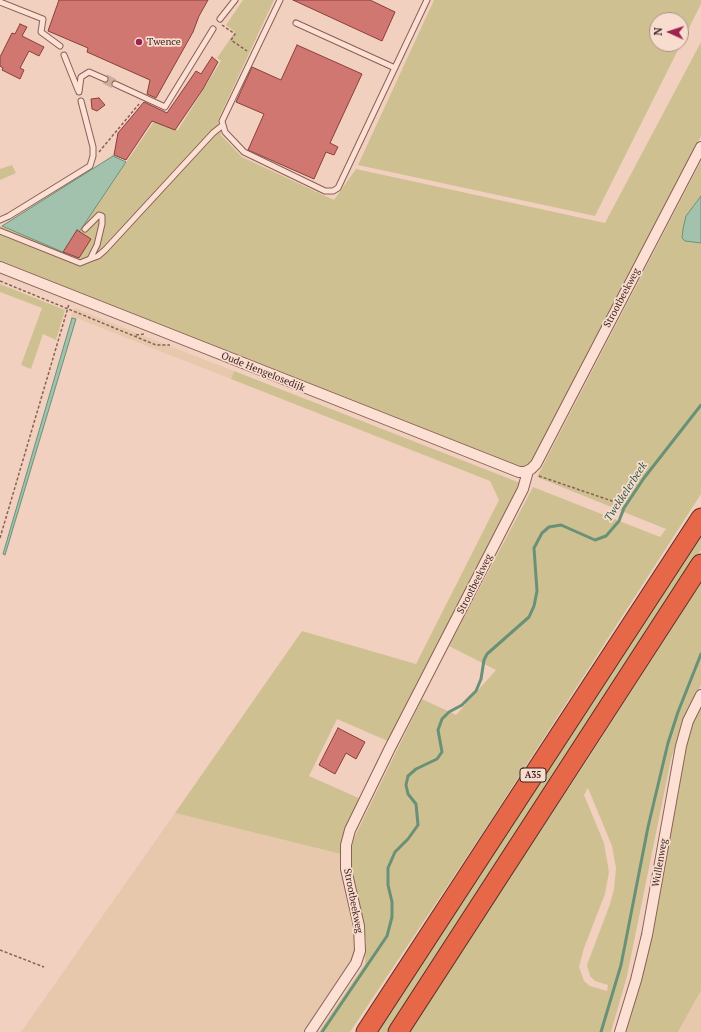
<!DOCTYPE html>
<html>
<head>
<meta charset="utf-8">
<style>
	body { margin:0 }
	#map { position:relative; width:701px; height:1032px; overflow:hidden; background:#f1d0bf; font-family:"PT Serif",serif }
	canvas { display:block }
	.north { position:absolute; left:649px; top:12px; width:40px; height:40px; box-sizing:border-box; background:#f8ddcf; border:1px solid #ac9187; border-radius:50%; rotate:273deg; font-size:11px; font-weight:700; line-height:16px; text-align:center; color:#391f1c }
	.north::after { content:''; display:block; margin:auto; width:14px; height:18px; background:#9d2250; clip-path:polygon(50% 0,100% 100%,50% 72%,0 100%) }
</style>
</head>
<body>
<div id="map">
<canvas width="701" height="1032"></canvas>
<div class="north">N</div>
</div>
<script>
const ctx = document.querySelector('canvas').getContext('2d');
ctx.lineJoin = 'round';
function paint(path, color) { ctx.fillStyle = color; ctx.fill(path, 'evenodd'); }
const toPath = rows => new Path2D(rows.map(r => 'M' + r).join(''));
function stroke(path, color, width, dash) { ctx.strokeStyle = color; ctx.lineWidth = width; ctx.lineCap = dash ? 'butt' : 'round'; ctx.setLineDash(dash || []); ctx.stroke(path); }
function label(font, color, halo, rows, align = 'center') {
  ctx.font = font + ' "PT Serif",serif'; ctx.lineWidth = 3.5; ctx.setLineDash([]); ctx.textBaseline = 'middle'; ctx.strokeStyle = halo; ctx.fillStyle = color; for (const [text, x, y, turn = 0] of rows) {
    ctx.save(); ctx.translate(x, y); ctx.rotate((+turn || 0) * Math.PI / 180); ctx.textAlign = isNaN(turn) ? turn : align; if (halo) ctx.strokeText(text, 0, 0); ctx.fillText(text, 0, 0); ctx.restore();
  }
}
paint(toPath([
	[74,308,187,353,234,371,231,379,71,316],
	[175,813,341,854,341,870,354,919,355,950,353,959,347,969,304,1032,21,1032],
	[701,991,701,1032,678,1032,696,1001]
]), '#e7c8ac');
paint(toPath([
	[243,0,274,0,218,120,221,135,242,157,334,200,356,169,605,223,701,42,701,136,533,460,525,468,519,469,0,264,0,226,65,252,155,120,178,130,221,61,217,58,235,32,226,25],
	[434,0,701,0,701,4,595,216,358,165],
	[657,20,681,20,681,44,657,44],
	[701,161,701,196,693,206,685,241,701,243,701,494,482,834,350,1032,319,1032,365,964,366,940,352,884,350,855,354,838,422,699,456,715,496,670,449,646,533,487,660,537,666,529,537,477],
	[12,165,16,173,0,180,0,169],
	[0,284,65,310,56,340,43,334,31,369,21,365,42,308,0,292],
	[234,371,523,484,390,742,337,719,309,776,361,799,345,834,341,854,175,813,302,631,416,664,499,500,490,481,231,379],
	[701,525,701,550,507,850,387,1032,369,1032],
	[701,583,701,685,684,720,671,759,627,976,611,1032,407,1032,582,768],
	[588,788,612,846,616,868,614,889,610,904,587,965,590,976,595,981,608,985,607,991,590,986,584,981,579,967,584,948,605,894,609,872,604,843,584,795],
	[701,704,701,991,678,1032,622,1032,634,990,647,956,678,773,693,720]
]), '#cfc092');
const water = toPath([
	[113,156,126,162,65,253,2,226,113,156],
	[701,196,701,243,685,241,682,238,683,229,686,216,701,196],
	[72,318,76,319,5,555,3,554,72,318]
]);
paint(water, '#a2c2ad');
stroke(water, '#699178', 1);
stroke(toPath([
	[322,1032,387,936,392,917,392,902,388,885,388,868,395,852,408,839,418,825,416,804,408,794,406,785,408,776,416,769,437,759,442,752,438,730,442,719,449,712,462,705,476,691,481,679,484,660,487,654,529,617,534,606,537,591,534,548,542,533,549,527,561,525,595,540,606,536,619,521,624,508,644,478,701,405],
	[601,1032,621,965,648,827,668,743,678,712,701,654]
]), '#699178', 3);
const building = toPath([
	[59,0,208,0,199,16,193,32,156,98,147,94,150,80,87,52,88,48,48,31,59,0],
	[293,0,370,0,395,12,382,41,293,0],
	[20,24,27,27,22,36,44,47,39,56,29,51,20,68,24,70,20,79,2,70,3,68,0,66,0,57,12,33,15,34,20,24],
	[297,45,362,74,330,143,338,147,334,155,326,152,314,179,248,150,264,114,236,102,252,67,281,80,297,45],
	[212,57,218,62,203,89,175,130,152,121,126,160,114,155,118,133,144,102,167,113,196,71,201,74,212,57],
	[99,98,105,105,97,111,92,109,91,99,99,98],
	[77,230,91,239,79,258,63,252,77,230],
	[338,728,365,742,356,759,346,753,335,774,319,765,338,728]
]);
paint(building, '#d17772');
stroke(building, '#8b3d3a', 1);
stroke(toPath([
	[105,79,115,84]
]), '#ccad9e', 10, [10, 5]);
const service = toPath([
	[280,0,222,121,223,125,225,132,244,152,325,191,333,191,338,188,427,0],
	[0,2,43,19,41,32,60,46],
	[220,19,235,0],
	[296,23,395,68],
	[64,55,78,90],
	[115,84,165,107,213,29],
	[79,92,81,77,89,72,105,79],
	[0,220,9,216,90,166,93,156,93,147,81,101],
	[0,231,80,263,90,259,97,245,102,224,102,216,99,215,85,229],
	[90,259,98,256,105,250,213,133,223,125]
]);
const minor = toPath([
	[0,267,519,472,525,472,531,469,536,464,701,147],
	[310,1032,356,963,360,951,359,926,346,869,346,845,350,830,390,748,523,489,528,471],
	[620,1032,636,980,647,935,681,746,688,721,701,695]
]);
const motorway = toPath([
	[366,1032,701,518],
	[398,1032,701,564]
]);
stroke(service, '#8a5f56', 7);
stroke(minor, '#8a5f56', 12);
stroke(motorway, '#582f2b', 21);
stroke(toPath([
	[222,25,235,34,231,40,247,51],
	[99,152,139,104],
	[0,281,156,345,170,345],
	[136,335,144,334],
	[539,476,615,502],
	[0,538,69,304],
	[0,950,44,967]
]), '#8a5f56', 1.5, [3, 2]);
stroke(service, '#fbe0d3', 5);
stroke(minor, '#fbe0d3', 10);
stroke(motorway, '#e66849', 19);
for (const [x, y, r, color] of [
	[139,42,4,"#9d2250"]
]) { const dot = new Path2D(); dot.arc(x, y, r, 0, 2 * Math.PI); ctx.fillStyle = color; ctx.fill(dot); stroke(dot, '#f8ddcf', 1.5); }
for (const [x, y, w] of [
	[533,775,26]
]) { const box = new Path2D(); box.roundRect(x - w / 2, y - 7, w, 14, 3); ctx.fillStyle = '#f8ddcf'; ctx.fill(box); stroke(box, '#391f1c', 1); }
label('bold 9px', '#391f1c', null, [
	["A35",533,775]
]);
label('10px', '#391f1c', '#f8ddcf', [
	["Twence",147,42]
], 'left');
label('10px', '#391f1c', '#f8ddcf', [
	["Strootbeekweg",622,298,-62],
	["Oude Hengelosedijk",263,372,22],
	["Strootbeekweg",475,584,-63],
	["Wullenweg",660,863,-80],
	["Strootbeekweg",353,901,79]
]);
label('italic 11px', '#2a5a45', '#f8ddcf', [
	["Twekkelerbeek",626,492,-57]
]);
</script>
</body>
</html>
